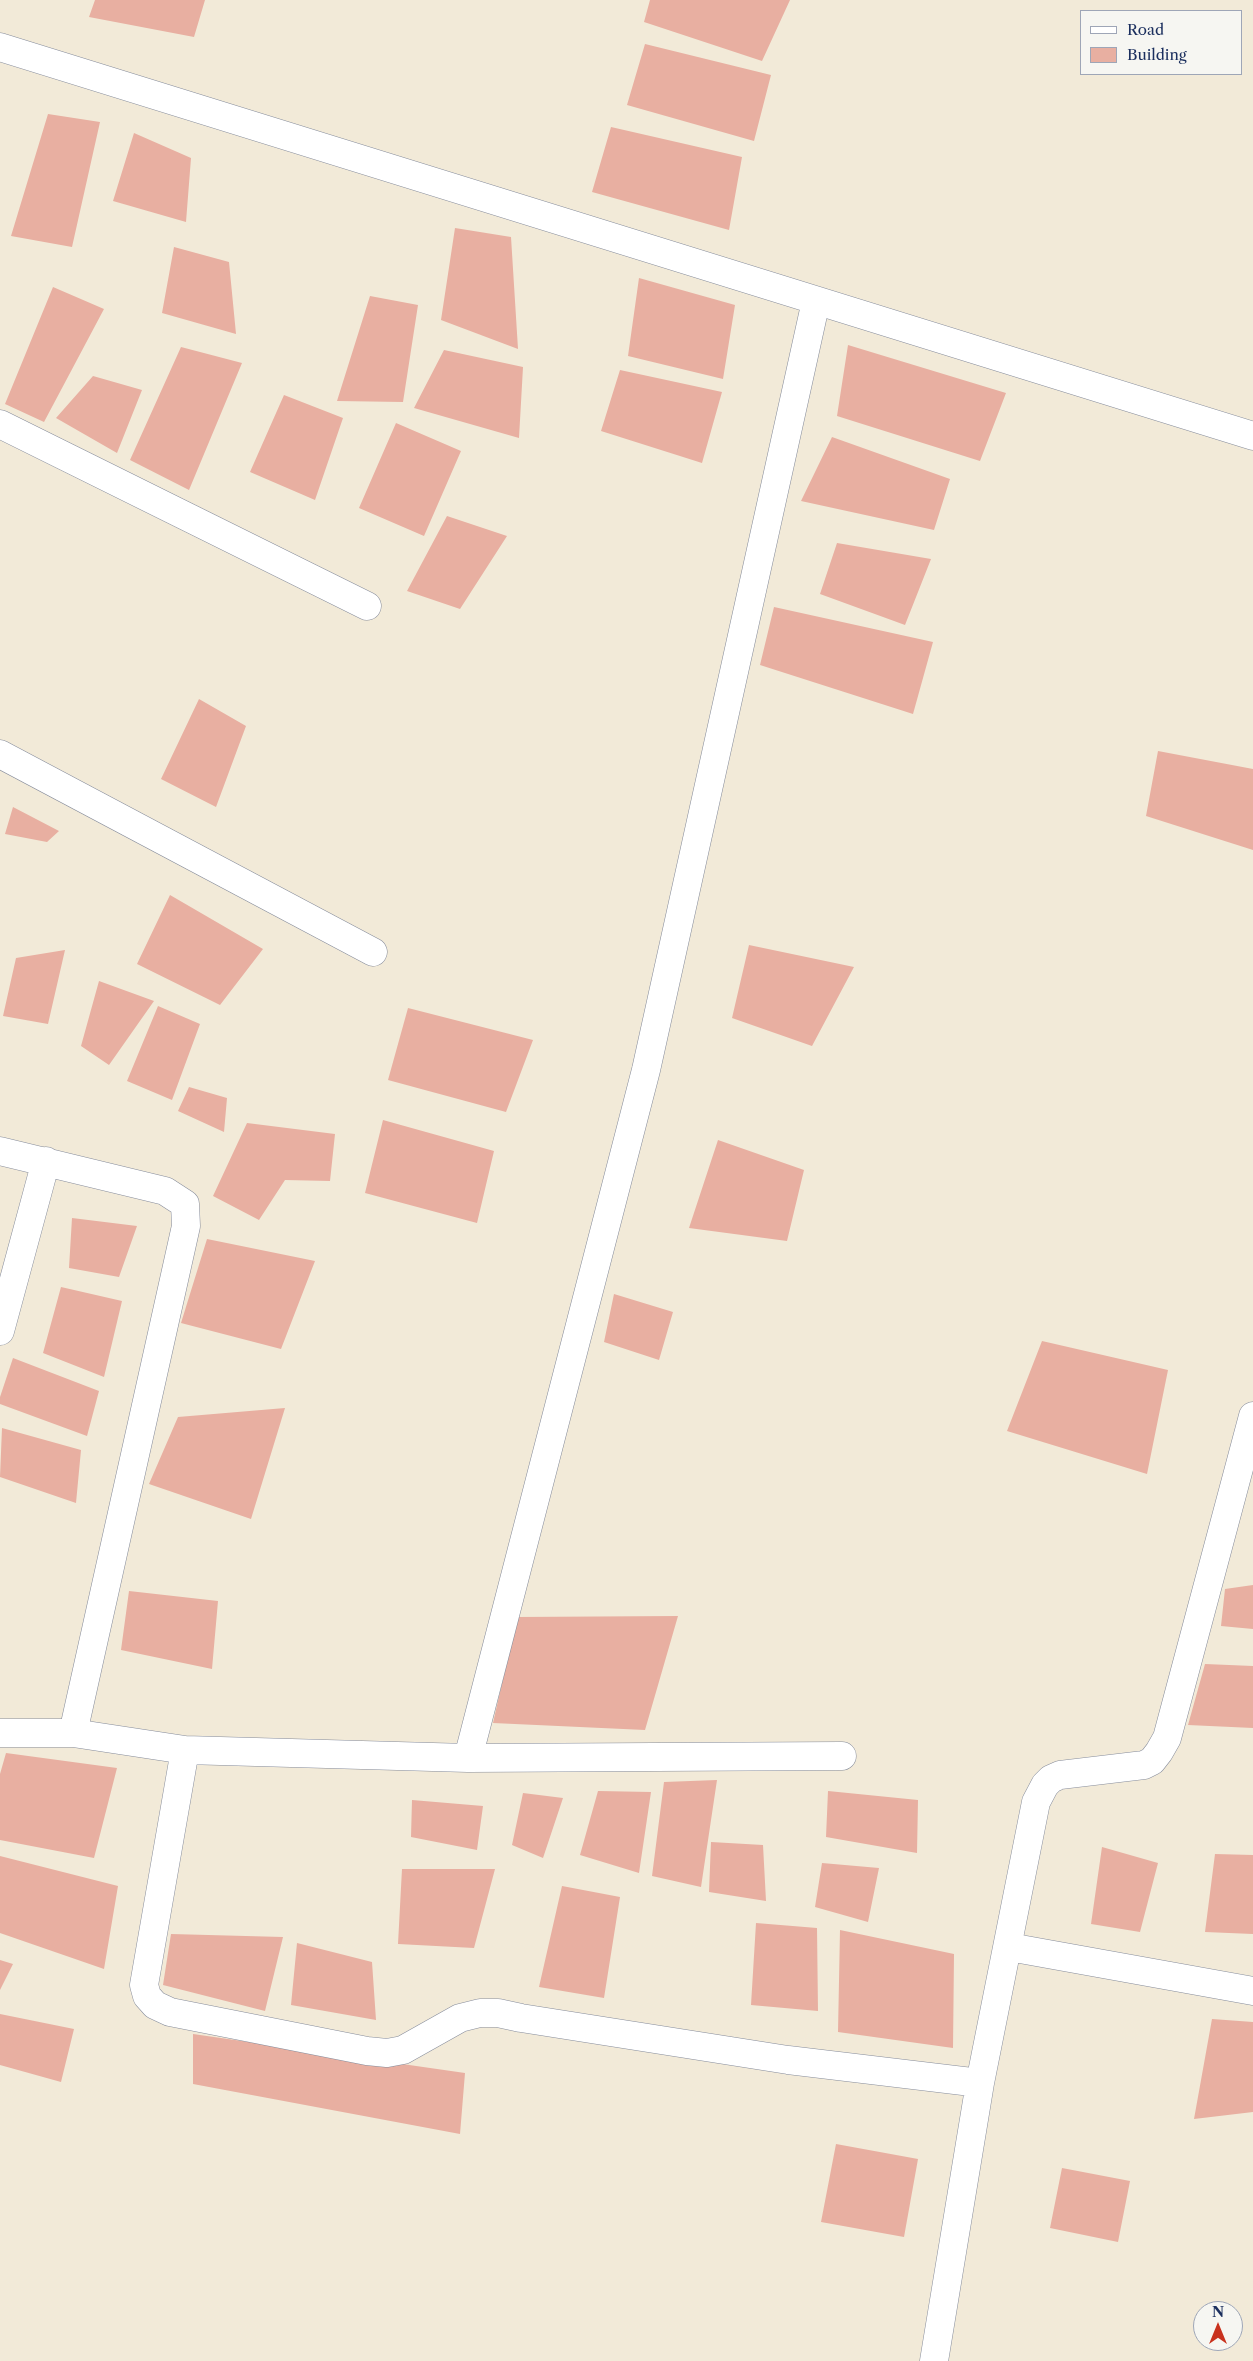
<!DOCTYPE html>
<html>
<head>
<meta charset="utf-8">
<style>
	body { margin:0 }
	#map { position:relative; width:1253px; height:2361px; overflow:hidden; background:#f2ead8; font-family:"Libre Caslon Text",serif }
	canvas { display:block }
	.legend { position:absolute; left:1080px; top:10px; width:162px; height:65px; box-sizing:border-box; background:#f6f6f2; border:1px solid #9ea6b7; margin:0; padding:6px 9px; list-style:none; font-size:15px; color:#1b2f5e }
	.legend li { display:flex; align-items:center; gap:10px; height:25px }
	.legend b { width:25px; border:1px solid #9ea6b7 }
	.north { position:absolute; left:1193px; top:2301px; width:50px; height:50px; box-sizing:border-box; background:#f6f6f2; border:1px solid #9ea6b7; border-radius:50%; rotate:0deg; font-size:14px; font-weight:700; line-height:20px; text-align:center; color:#1b2f5e }
	.north::after { content:''; display:block; margin:auto; width:18px; height:22px; background:#c8321e; clip-path:polygon(50% 0,100% 100%,50% 72%,0 100%) }
</style>
</head>
<body>
<div id="map">
<canvas width="1253" height="2361"></canvas>
<ul class="legend">
<li><b style="height:6px;background:#fff"></b>Road</li>
<li><b style="height:14px;background:#e8afa1"></b>Building</li>
</ul>
<div class="north">N</div>
</div>
<script>
const ctx = document.querySelector('canvas').getContext('2d');
ctx.lineJoin = 'round';
function paint(path, color) { ctx.fillStyle = color; ctx.fill(path, 'evenodd'); }
const toPath = rows => new Path2D(rows.map(r => 'M' + r).join(''));
function stroke(path, color, width, dash) { ctx.strokeStyle = color; ctx.lineWidth = width; ctx.lineCap = dash ? 'butt' : 'round'; ctx.setLineDash(dash || []); ctx.stroke(path); }
paint(toPath([
	[95,0,205,0,194,37,89,17],
	[650,0,790,0,762,61,644,22],
	[645,44,771,75,754,141,627,105],
	[48,114,100,122,72,247,11,236],
	[611,127,742,157,729,230,592,192],
	[134,133,191,158,186,222,113,201],
	[455,228,511,237,518,349,441,320],
	[174,247,229,262,236,334,162,313],
	[639,278,735,305,723,379,628,356],
	[53,287,104,309,44,422,5,404],
	[370,296,418,305,403,402,337,401],
	[848,345,1006,393,980,461,837,416],
	[181,347,242,363,189,490,130,460],
	[444,350,523,367,519,438,414,408],
	[620,370,722,392,702,463,601,431],
	[93,376,142,390,117,453,56,418],
	[284,395,343,418,315,500,250,472],
	[396,423,461,451,424,536,359,508],
	[832,437,950,479,934,530,801,501],
	[447,516,507,536,460,609,407,591],
	[837,543,931,559,905,625,820,594],
	[774,607,933,642,913,714,760,665],
	[199,699,246,726,216,807,161,779],
	[1158,751,1253,769,1253,850,1146,816],
	[13,807,59,831,47,842,5,834],
	[170,895,263,949,220,1005,137,964],
	[749,945,854,967,812,1046,732,1018],
	[65,950,48,1024,3,1016,16,958],
	[99,981,154,1001,109,1065,81,1046],
	[158,1006,200,1024,172,1100,127,1081],
	[408,1008,533,1040,506,1112,388,1080],
	[189,1087,227,1098,224,1132,178,1111],
	[383,1120,494,1151,477,1223,365,1193],
	[247,1123,335,1134,330,1181,285,1180,259,1220,213,1196],
	[718,1140,804,1170,787,1241,689,1228],
	[72,1218,137,1226,119,1277,69,1268],
	[207,1239,315,1261,281,1349,181,1323],
	[61,1287,122,1301,104,1377,43,1353],
	[614,1294,673,1312,659,1360,604,1342],
	[1042,1341,1168,1370,1147,1474,1007,1431],
	[13,1358,99,1391,87,1436,0,1404,0,1397],
	[285,1408,251,1519,149,1484,178,1417],
	[2,1428,81,1450,76,1503,0,1477],
	[1253,1585,1253,1629,1221,1626,1225,1589],
	[129,1591,218,1601,212,1669,121,1650],
	[678,1616,645,1730,493,1723,517,1617],
	[1205,1664,1253,1666,1253,1728,1188,1725],
	[6,1753,117,1768,94,1858,0,1840,0,1774],
	[717,1780,701,1887,652,1876,664,1782],
	[598,1791,651,1792,639,1873,580,1855],
	[828,1791,918,1800,917,1853,826,1837],
	[523,1793,563,1798,543,1858,512,1845],
	[412,1800,483,1806,477,1850,411,1837],
	[711,1842,763,1845,766,1901,709,1892],
	[1102,1847,1158,1863,1140,1932,1091,1924],
	[1215,1854,1253,1855,1253,1934,1205,1932],
	[0,1856,118,1886,104,1969,0,1933],
	[822,1863,879,1868,868,1922,815,1907],
	[402,1869,495,1869,474,1948,398,1944],
	[562,1886,620,1897,604,1998,539,1987],
	[756,1923,817,1928,818,2011,751,2005],
	[840,1930,954,1954,953,2048,838,2032],
	[171,1934,283,1937,265,2011,163,1985],
	[297,1943,372,1962,376,2020,291,2005],
	[0,1960,13,1964,0,1990],
	[0,2014,74,2029,61,2082,0,2065],
	[1212,2019,1253,2022,1253,2112,1194,2119],
	[193,2034,465,2073,460,2134,193,2084],
	[836,2144,918,2159,904,2237,821,2222],
	[1062,2168,1130,2181,1118,2242,1050,2228]
]), '#e8afa1');
const street = toPath([
	[0,47,1253,436],
	[0,424,367,606],
	[0,754,373,952],
	[0,1151,165,1191,185,1204,186,1226,73,1733],
	[0,1331,46,1161],
	[0,1733,73,1733,185,1750,468,1758,842,1756],
	[185,1750,144,1985,147,1996,155,2005,170,2012,367,2051,387,2053,403,2050,460,2018,480,2013,498,2013,521,2018,788,2060,980,2083],
	[468,1758,646,1070,816,301],
	[1009,1947,1253,1991],
	[934,2361,980,2083,1036,1802,1045,1785,1051,1779,1060,1775,1144,1765,1152,1761,1159,1752,1167,1738,1253,1416]
]);
stroke(street, '#868c9b', 29);
stroke(street, '#fff', 28);
</script>
</body>
</html>
